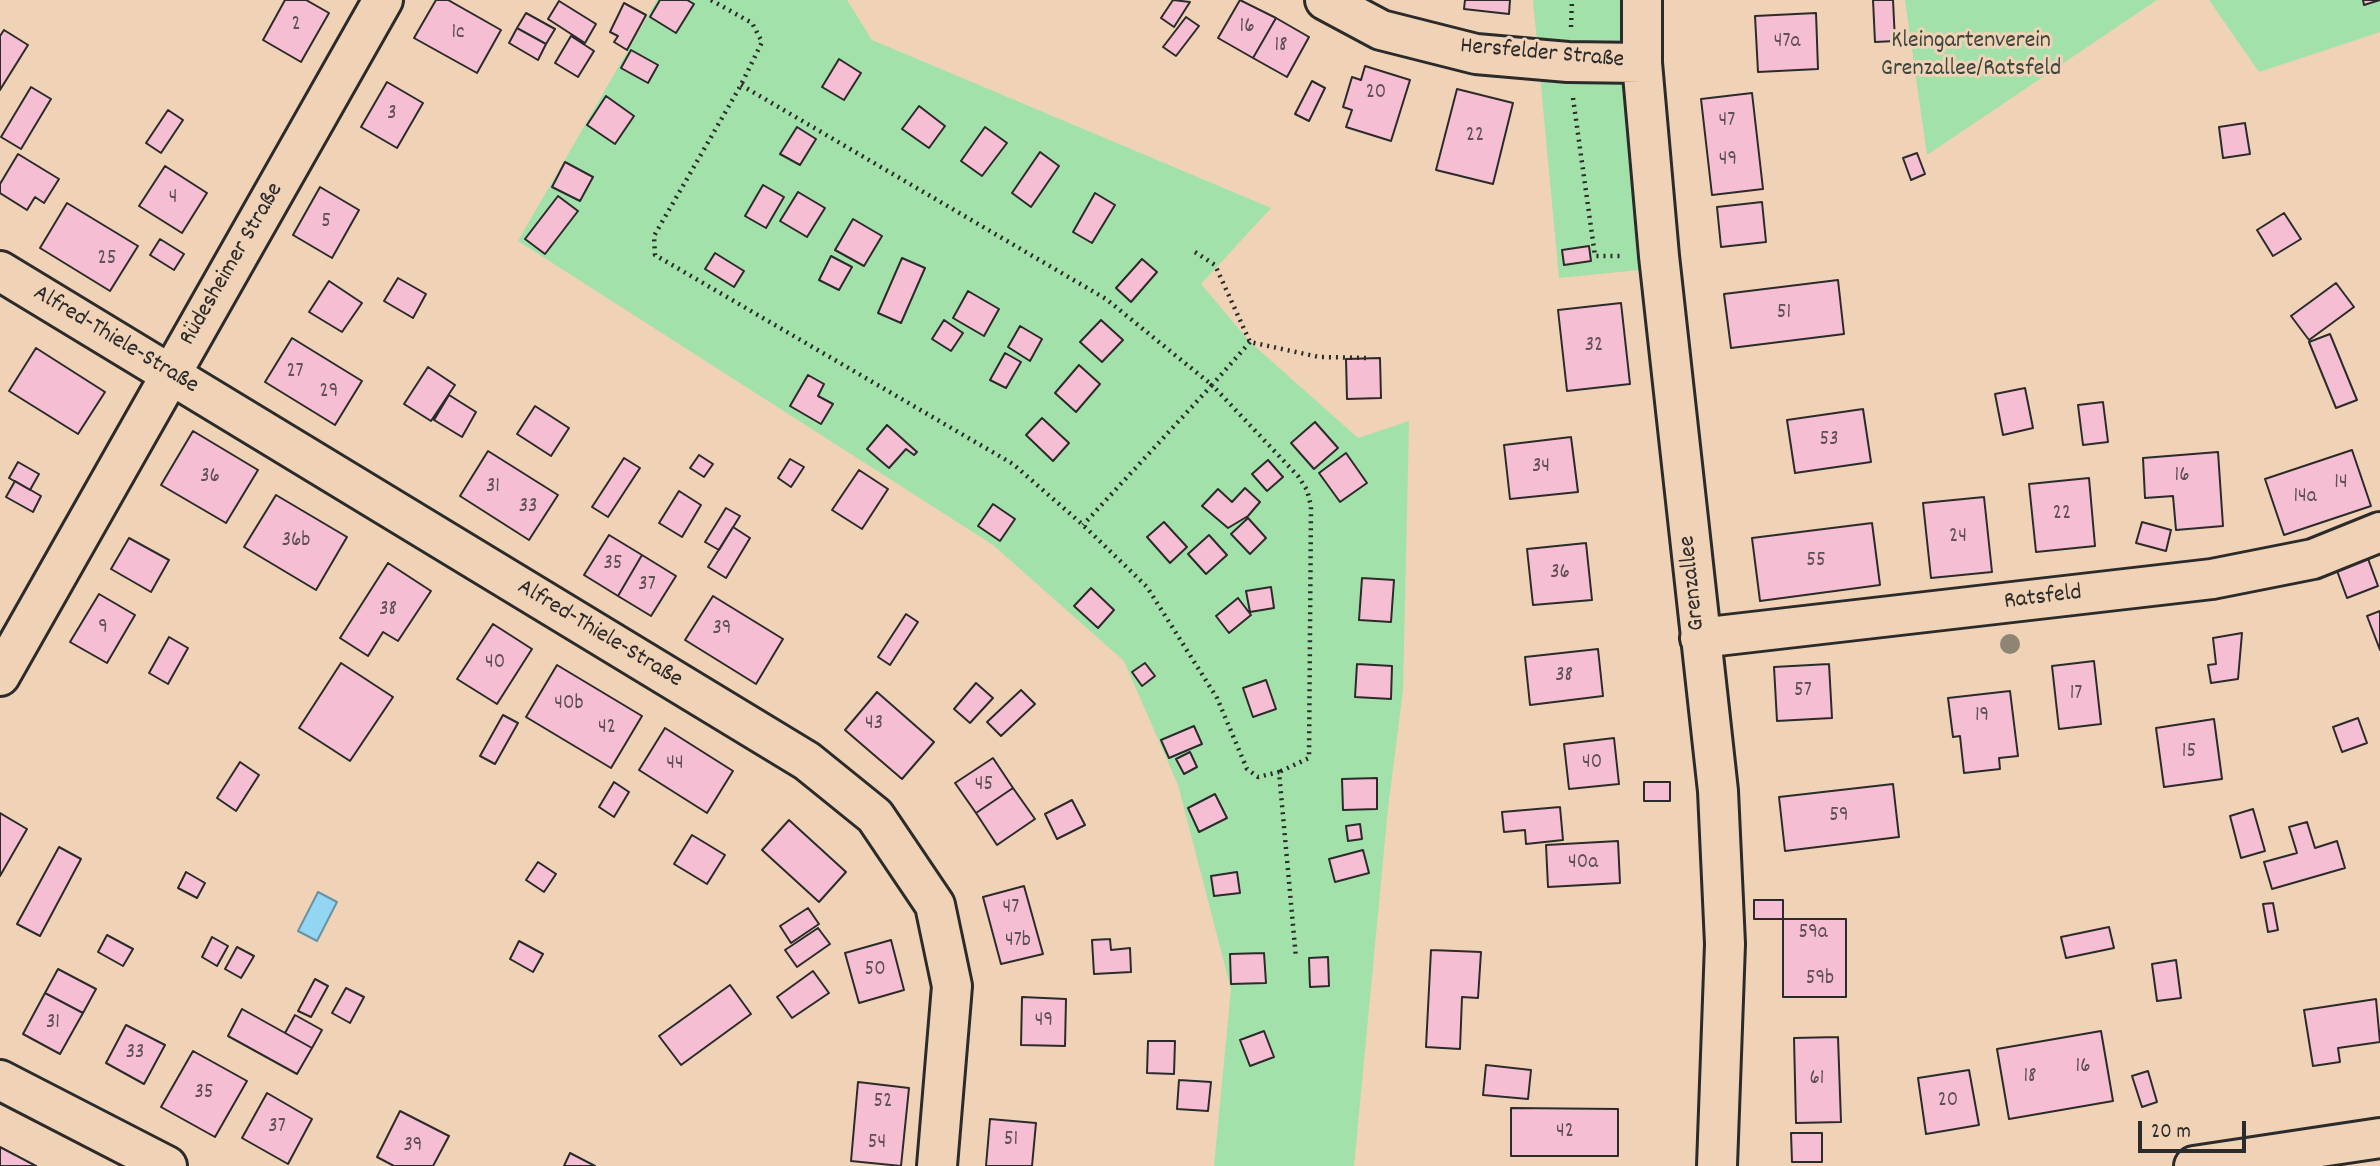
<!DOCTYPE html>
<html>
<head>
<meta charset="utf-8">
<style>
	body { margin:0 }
	#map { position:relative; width:2380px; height:1166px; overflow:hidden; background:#f0d2b6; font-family:Dekko,sans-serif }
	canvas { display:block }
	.scale { position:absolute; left:2138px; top:1121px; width:108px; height:32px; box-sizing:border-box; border:4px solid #2b2b2b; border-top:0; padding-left:9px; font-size:21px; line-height:24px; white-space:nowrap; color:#2b2b2b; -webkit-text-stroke:5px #f0d2b6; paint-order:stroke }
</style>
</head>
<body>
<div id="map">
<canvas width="2380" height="1166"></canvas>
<div class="scale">20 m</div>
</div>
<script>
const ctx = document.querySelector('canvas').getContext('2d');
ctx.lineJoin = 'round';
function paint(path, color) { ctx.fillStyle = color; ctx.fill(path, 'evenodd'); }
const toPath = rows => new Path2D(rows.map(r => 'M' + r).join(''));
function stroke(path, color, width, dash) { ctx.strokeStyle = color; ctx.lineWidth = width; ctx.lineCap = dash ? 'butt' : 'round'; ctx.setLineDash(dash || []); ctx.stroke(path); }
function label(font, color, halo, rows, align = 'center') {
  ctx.font = font + ' Dekko,sans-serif'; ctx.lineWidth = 6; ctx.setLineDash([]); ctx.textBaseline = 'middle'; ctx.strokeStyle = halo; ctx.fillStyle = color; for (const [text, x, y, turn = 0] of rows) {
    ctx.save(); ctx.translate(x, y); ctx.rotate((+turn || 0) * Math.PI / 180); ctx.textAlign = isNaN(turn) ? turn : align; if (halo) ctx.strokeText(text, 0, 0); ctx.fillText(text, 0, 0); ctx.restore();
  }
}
paint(toPath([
	[657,0,847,0,872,40,1271,208,1201,284,1250,342,1358,438,1409,421,1403,690,1388,808,1354,1166,1214,1166,1231,989,1178,785,1124,661,993,545,518,241],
	[1533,0,1627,0,1639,270,1559,278],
	[1905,0,2157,0,1927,155],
	[2209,0,2380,0,2380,32,2259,72]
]), '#a2e1aa');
const water = toPath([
	[318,892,337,902,317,941,298,931,318,892]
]);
paint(water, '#92d6f4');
stroke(water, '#6992a4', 2);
const building = toPath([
	[285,0,306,0,329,13,301,62,263,40,285,0],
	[436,0,448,0,501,30,477,73,414,38,436,0],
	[660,0,687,0,694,4,676,33,650,17,660,0],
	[1173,0,1190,2,1174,27,1161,18,1173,0],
	[1240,0,1276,18,1253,58,1218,38,1240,0],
	[1465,0,1510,0,1509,14,1464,9,1465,0],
	[1873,0,1893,0,1895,41,1875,42,1873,0],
	[2363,0,2380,0,2364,5,2363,0],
	[559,1,596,24,585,43,548,19,559,1],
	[624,3,646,15,627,50,614,42,618,36,610,32,624,3],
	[526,13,555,29,546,44,517,28,526,13],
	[1816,13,1818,69,1758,72,1755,16,1816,13],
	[1186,17,1199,26,1176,56,1163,47,1186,17],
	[1276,18,1309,37,1287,77,1253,58,1276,18],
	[517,28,546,44,538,60,509,43,517,28],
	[4,30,28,45,0,90,0,36,4,30],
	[571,36,594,51,578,77,555,63,571,36],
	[631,50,658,65,648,83,621,68,631,50],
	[839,59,861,73,844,100,822,87,839,59],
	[1365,66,1410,80,1391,141,1346,127,1352,110,1343,107,1352,77,1361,80,1365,66],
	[1312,81,1325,88,1309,121,1295,114,1312,81],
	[387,82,423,103,397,148,361,127,387,82],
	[31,87,51,99,21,149,1,137,31,87],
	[1457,89,1513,103,1493,184,1436,170,1457,89],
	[1752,93,1763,189,1712,195,1701,99,1752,93],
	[606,96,634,116,615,144,587,125,606,96],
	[919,106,945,126,929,148,902,129,919,106],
	[168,110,183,120,161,153,146,143,168,110],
	[2245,123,2250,154,2223,158,2219,127,2245,123],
	[797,127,816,139,800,165,780,154,797,127],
	[985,127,1007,143,982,176,961,161,985,127],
	[1040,152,1059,166,1031,207,1012,193,1040,152],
	[1917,153,1925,174,1911,180,1903,158,1917,153],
	[18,154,59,179,44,203,35,197,27,210,0,193,0,184,18,154],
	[565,162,593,177,580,201,552,187,565,162],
	[165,166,207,193,182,233,139,206,165,166],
	[763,185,784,197,766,228,745,216,763,185],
	[320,187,359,210,332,258,293,235,320,187],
	[798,192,825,208,807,237,780,221,798,192],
	[1095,193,1115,205,1092,243,1073,232,1095,193],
	[558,196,578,211,545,254,525,239,558,196],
	[1762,202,1766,242,1721,247,1717,207,1762,202],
	[67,203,138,246,110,291,40,248,67,203],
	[2284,213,2301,239,2273,256,2257,230,2284,213],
	[853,219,882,236,864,266,835,250,853,219],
	[160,239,184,254,174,270,150,255,160,239],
	[1589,246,1591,261,1564,265,1562,250,1589,246],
	[715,253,744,271,734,287,705,269,715,253],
	[831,256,852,267,839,290,819,280,831,256],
	[902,258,925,268,901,323,878,313,902,258],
	[1142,259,1157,272,1131,302,1116,288,1142,259],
	[398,278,426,294,413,318,384,301,398,278],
	[1838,280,1844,334,1731,348,1724,294,1838,280],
	[329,281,362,303,342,332,309,312,329,281],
	[2336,283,2354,307,2309,340,2291,316,2336,283],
	[968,291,999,309,984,336,953,318,968,291],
	[1621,303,1630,384,1567,391,1558,310,1621,303],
	[944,320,963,333,951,351,932,339,944,320],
	[1101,320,1123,340,1102,362,1080,342,1101,320],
	[1020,326,1042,339,1030,361,1008,347,1020,326],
	[2330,334,2357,400,2336,408,2309,342,2330,334],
	[292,338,362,381,335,425,265,382,292,338],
	[36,348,105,392,78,434,9,391,36,348],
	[1005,353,1021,362,1006,388,990,380,1005,353],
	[1380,358,1381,398,1347,399,1346,359,1380,358],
	[1079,365,1100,384,1076,412,1055,393,1079,365],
	[428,367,455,385,431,421,404,404,428,367],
	[808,375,824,384,818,396,833,404,821,424,790,406,808,375],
	[2025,388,2033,428,2003,435,1995,394,2025,388],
	[449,395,476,412,462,437,434,420,449,395],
	[2103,402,2108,442,2083,445,2078,405,2103,402],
	[535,406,569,428,551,456,517,434,535,406],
	[1863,409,1871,462,1795,473,1787,420,1863,409],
	[1042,418,1069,443,1053,461,1026,435,1042,418],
	[1315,422,1338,448,1314,469,1291,443,1315,422],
	[887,425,917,452,914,455,906,449,889,468,867,449,887,425],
	[193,431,258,470,226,523,161,485,193,431],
	[1571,437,1578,492,1510,499,1504,445,1571,437],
	[2352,450,2371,506,2284,535,2265,479,2352,450],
	[488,451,558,495,529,540,460,496,488,451],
	[2218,452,2223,526,2176,530,2173,496,2145,498,2143,458,2218,452],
	[1346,453,1367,483,1340,502,1319,473,1346,453],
	[699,455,713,464,704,477,690,468,699,455],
	[624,458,640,468,608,517,592,507,624,458],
	[790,459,804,467,791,487,778,478,790,459],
	[1268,460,1283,477,1267,491,1252,474,1268,460],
	[18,462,39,474,30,490,9,478,18,462],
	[859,470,888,489,862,529,832,510,859,470],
	[2089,478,2095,546,2036,552,2029,484,2089,478],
	[15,481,41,496,33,512,6,497,15,481],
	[1245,488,1260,502,1248,516,1228,528,1202,506,1218,489,1232,502,1245,488],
	[679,491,701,505,682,537,659,523,679,491],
	[276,495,347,537,316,590,244,547,276,495],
	[1984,497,1992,572,1931,578,1923,503,1984,497],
	[993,504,1015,519,1000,541,978,526,993,504],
	[726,508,740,516,719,550,705,542,726,508],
	[1248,518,1266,538,1250,554,1231,534,1248,518],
	[1164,522,1187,547,1170,563,1147,537,1164,522],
	[2142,522,2171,530,2166,551,2136,543,2142,522],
	[1872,523,1880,585,1760,601,1752,538,1872,523],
	[733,527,750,538,726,578,708,567,733,527],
	[609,535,642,555,618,596,584,575,609,535],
	[1209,535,1227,555,1206,574,1188,554,1209,535],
	[129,538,169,560,151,592,111,569,129,538],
	[1586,543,1592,600,1533,605,1527,549,1586,543],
	[642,555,676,576,651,616,618,596,642,555],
	[2367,556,2378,586,2347,598,2336,568,2367,556],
	[388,563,431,591,398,641,383,632,368,656,340,638,388,563],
	[1362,578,1394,580,1391,622,1359,620,1362,578],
	[1271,587,1274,608,1250,612,1246,591,1271,587],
	[1091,588,1114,610,1098,628,1074,606,1091,588],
	[99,594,135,615,107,663,70,642,99,594],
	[713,596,783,639,756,684,685,640,713,596],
	[1238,598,1251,615,1229,633,1216,616,1238,598],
	[2380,611,2380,650,2367,616,2380,611],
	[906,614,918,622,890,665,878,657,906,614],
	[493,624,532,649,497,704,457,679,493,624],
	[2242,633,2238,679,2211,683,2208,665,2216,664,2213,638,2242,633],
	[169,637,188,648,168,684,149,673,169,637],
	[1598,649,1603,696,1530,705,1525,657,1598,649],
	[2094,661,2101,724,2059,729,2052,666,2094,661],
	[341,663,393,697,350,761,299,728,341,663],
	[1145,663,1155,676,1142,686,1132,672,1145,663],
	[1357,664,1392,666,1391,699,1355,697,1357,664],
	[1829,664,1832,718,1777,721,1774,667,1829,664],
	[557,665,642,716,611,768,526,717,557,665],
	[1266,680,1276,709,1253,717,1243,688,1266,680],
	[976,683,993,698,970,723,954,709,976,683],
	[1021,690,1035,704,1001,736,987,722,1021,690],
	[2010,691,2018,756,1999,758,2000,769,1964,773,1960,736,1953,737,1948,698,2010,691],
	[877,692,934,742,902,779,845,730,877,692],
	[503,715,518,723,495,764,480,756,503,715],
	[2358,718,2367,743,2342,752,2333,727,2358,718],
	[2214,719,2222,779,2164,787,2156,728,2214,719],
	[1194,726,1202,744,1169,758,1161,740,1194,726],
	[665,728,733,771,707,813,639,770,665,728],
	[1614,738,1619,784,1569,789,1564,744,1614,738],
	[1190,752,1197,767,1184,774,1176,759,1190,752],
	[993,758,1013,788,976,813,955,783,993,758],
	[240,762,259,775,236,811,217,798,240,762],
	[1377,778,1377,809,1343,810,1342,779,1377,778],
	[614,782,629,792,614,817,599,807,614,782],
	[1644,782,1670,782,1670,801,1644,801,1644,782],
	[1893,784,1899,837,1785,851,1779,797,1893,784],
	[1013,788,1035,819,997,845,976,813,1013,788],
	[1215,794,1227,818,1199,832,1188,808,1215,794],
	[1072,800,1085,825,1057,839,1045,814,1072,800],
	[1560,807,1563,840,1526,844,1525,830,1504,832,1502,812,1560,807],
	[2253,809,2265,851,2241,858,2230,816,2253,809],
	[0,813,27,829,0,876,0,813],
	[789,820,846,872,819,902,762,850,789,820],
	[2307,822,2315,848,2337,841,2345,868,2272,889,2264,862,2297,853,2289,827,2307,822],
	[1360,824,1362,839,1348,841,1346,826,1360,824],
	[692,835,725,855,707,884,674,864,692,835],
	[1618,841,1620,883,1548,887,1546,845,1618,841],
	[59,847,81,859,40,936,17,924,59,847],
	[1363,850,1369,873,1335,882,1329,859,1363,850],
	[538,862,556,874,544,892,526,880,538,862],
	[186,872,205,883,197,898,178,888,186,872],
	[1237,872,1240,893,1214,896,1211,876,1237,872],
	[1024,886,1043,954,1001,964,983,897,1024,886],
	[1754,900,1783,900,1783,919,1754,919,1754,900],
	[2273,903,2278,930,2268,932,2263,904,2273,903],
	[808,908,819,924,791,943,780,926,808,908],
	[1783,919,1846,919,1846,997,1783,997,1783,919],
	[2109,927,2114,948,2066,958,2061,937,2109,927],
	[818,928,830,944,797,967,785,950,818,928],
	[107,935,133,949,123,966,98,952,107,935],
	[212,937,228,946,217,966,202,957,212,937],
	[1110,939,1111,950,1130,948,1131,972,1094,974,1092,940,1110,939],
	[891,940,904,990,859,1003,845,953,891,940],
	[519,941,543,954,533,972,510,959,519,941],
	[237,947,254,956,241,978,225,969,237,947],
	[1431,950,1481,952,1478,998,1462,997,1460,1049,1426,1047,1431,950],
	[1264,953,1266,983,1231,984,1230,954,1264,953],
	[1328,957,1329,986,1310,987,1309,958,1328,957],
	[2176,960,2181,998,2157,1001,2152,964,2176,960],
	[58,969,96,989,83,1013,45,993,58,969],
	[813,971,829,993,792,1018,777,997,813,971],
	[315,979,328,986,311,1017,298,1011,315,979],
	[730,985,751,1014,681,1065,659,1036,730,985],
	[346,988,364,997,350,1023,332,1013,346,988],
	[45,993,83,1013,60,1054,23,1034,45,993],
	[1022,997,1066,999,1065,1046,1021,1045,1022,997],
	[2376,999,2380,1042,2338,1048,2340,1062,2313,1066,2304,1010,2376,999],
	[242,1009,312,1048,297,1074,228,1036,242,1009],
	[295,1015,322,1030,312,1048,285,1033,295,1015],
	[126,1025,165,1045,144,1084,106,1063,126,1025],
	[1264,1031,1274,1057,1250,1066,1240,1040,1264,1031],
	[2101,1031,2113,1101,2009,1119,1997,1049,2101,1031],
	[1838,1037,1841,1122,1796,1123,1794,1038,1838,1037],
	[1148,1041,1175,1041,1174,1074,1147,1073,1148,1041],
	[193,1051,247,1081,215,1137,161,1107,193,1051],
	[1486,1065,1531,1070,1528,1099,1483,1095,1486,1065],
	[1969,1070,1979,1125,1926,1134,1918,1078,1969,1070],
	[2148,1071,2157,1102,2142,1107,2132,1076,2148,1071],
	[1179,1080,1211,1082,1208,1111,1177,1109,1179,1080],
	[858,1082,909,1088,901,1166,851,1161,858,1082],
	[267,1093,312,1119,288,1164,242,1138,267,1093],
	[1511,1108,1618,1109,1618,1156,1511,1156,1511,1108],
	[400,1111,449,1136,433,1166,394,1166,377,1157,400,1111],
	[990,1119,1036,1123,1032,1166,986,1166,990,1119],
	[1791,1133,1822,1133,1822,1162,1792,1162,1791,1133],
	[0,1147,36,1166,0,1166,0,1147],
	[570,1153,595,1166,564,1166,570,1153]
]);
paint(building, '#f6bed3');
stroke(building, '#2b2b2b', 2);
const minor = toPath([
	[1325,0,1381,30,1476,54,1568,62,1642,63],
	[1642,0,1642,63,1659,256,1718,791,1725,944,1717,1166],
	[0,271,807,761,875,816,935,905,952,986,937,1166],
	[1700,638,2212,579,2313,559,2380,532],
	[0,676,383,0],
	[0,1080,167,1166],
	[2194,1166,2380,1138]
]);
stroke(minor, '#2b2b2b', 44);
stroke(toPath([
	[711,0,752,23,762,42,741,85,654,236,655,255,1013,464,1083,525,1147,587,1217,698,1247,769,1258,777,1279,772,1296,958],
	[1571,27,1572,0],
	[741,85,1106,299,1212,385,1083,525],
	[1573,98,1595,256,1623,256],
	[1195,252,1215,265,1250,342,1319,357,1370,358],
	[1250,342,1212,385,1298,476,1307,490,1311,506,1309,758,1279,772]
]), '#2b2b2b', 4.5, [2, 5]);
stroke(minor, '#f0d2b6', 38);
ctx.fillStyle = '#8e8574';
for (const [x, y] of [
	[2010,644]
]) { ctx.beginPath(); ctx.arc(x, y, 10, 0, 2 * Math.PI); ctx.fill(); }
label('21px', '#5e5055', null, [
	["2",296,26],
	["16",1247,28],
	["1c",458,34],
	["47a",1787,43],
	["18",1281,47],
	["20",1376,94],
	["3",392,115],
	["47",1727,122],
	["22",1475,137],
	["49",1728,161],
	["4",173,199],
	["5",326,223],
	["25",107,260],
	["51",1784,314],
	["32",1594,347],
	["27",295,373],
	["29",329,393],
	["53",1829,441],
	["34",1541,468],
	["16",2182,477],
	["36",210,478],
	["14",2341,484],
	["31",493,488],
	["14a",2305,498],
	["33",528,508],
	["22",2062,515],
	["24",1958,538],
	["36b",296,542],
	["55",1816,562],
	["35",613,565],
	["36",1560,574],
	["37",647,586],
	["38",388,611],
	["9",103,629],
	["39",722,630],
	["40",495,664],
	["38",1564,677],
	["57",1803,692],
	["17",2076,695],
	["40b",569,705],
	["19",1982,717],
	["43",874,725],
	["42",607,729],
	["15",2189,753],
	["40",1592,764],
	["44",675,765],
	["45",984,786],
	["59",1839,817],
	["40a",1583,864],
	["47",1011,909],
	["59a",1813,934],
	["47b",1018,942],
	["50",875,971],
	["59b",1820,980],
	["49",1044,1022],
	["31",53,1024],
	["33",135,1054],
	["16",2083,1068],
	["18",2030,1078],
	["61",1817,1080],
	["35",204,1094],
	["20",1948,1102],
	["52",883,1103],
	["37",277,1128],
	["42",1565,1133],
	["51",1011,1141],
	["54",877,1144],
	["39",413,1147]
]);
label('24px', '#3d463e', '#f0d2b6', [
	["Kleingartenverein",1971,43],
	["Grenzallee/Ratsfeld",1971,71]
]);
label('24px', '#2b2b2b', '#f0d2b6', [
	["Hersfelder Straße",1542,55,5],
	["Rüdesheimer Straße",233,265,-60],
	["Alfred-Thiele-Straße",115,341,31],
	["Grenzallee",1694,583,-96],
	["Ratsfeld",2043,599,-7],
	["Alfred-Thiele-Straße",599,635,31]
]);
</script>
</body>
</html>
